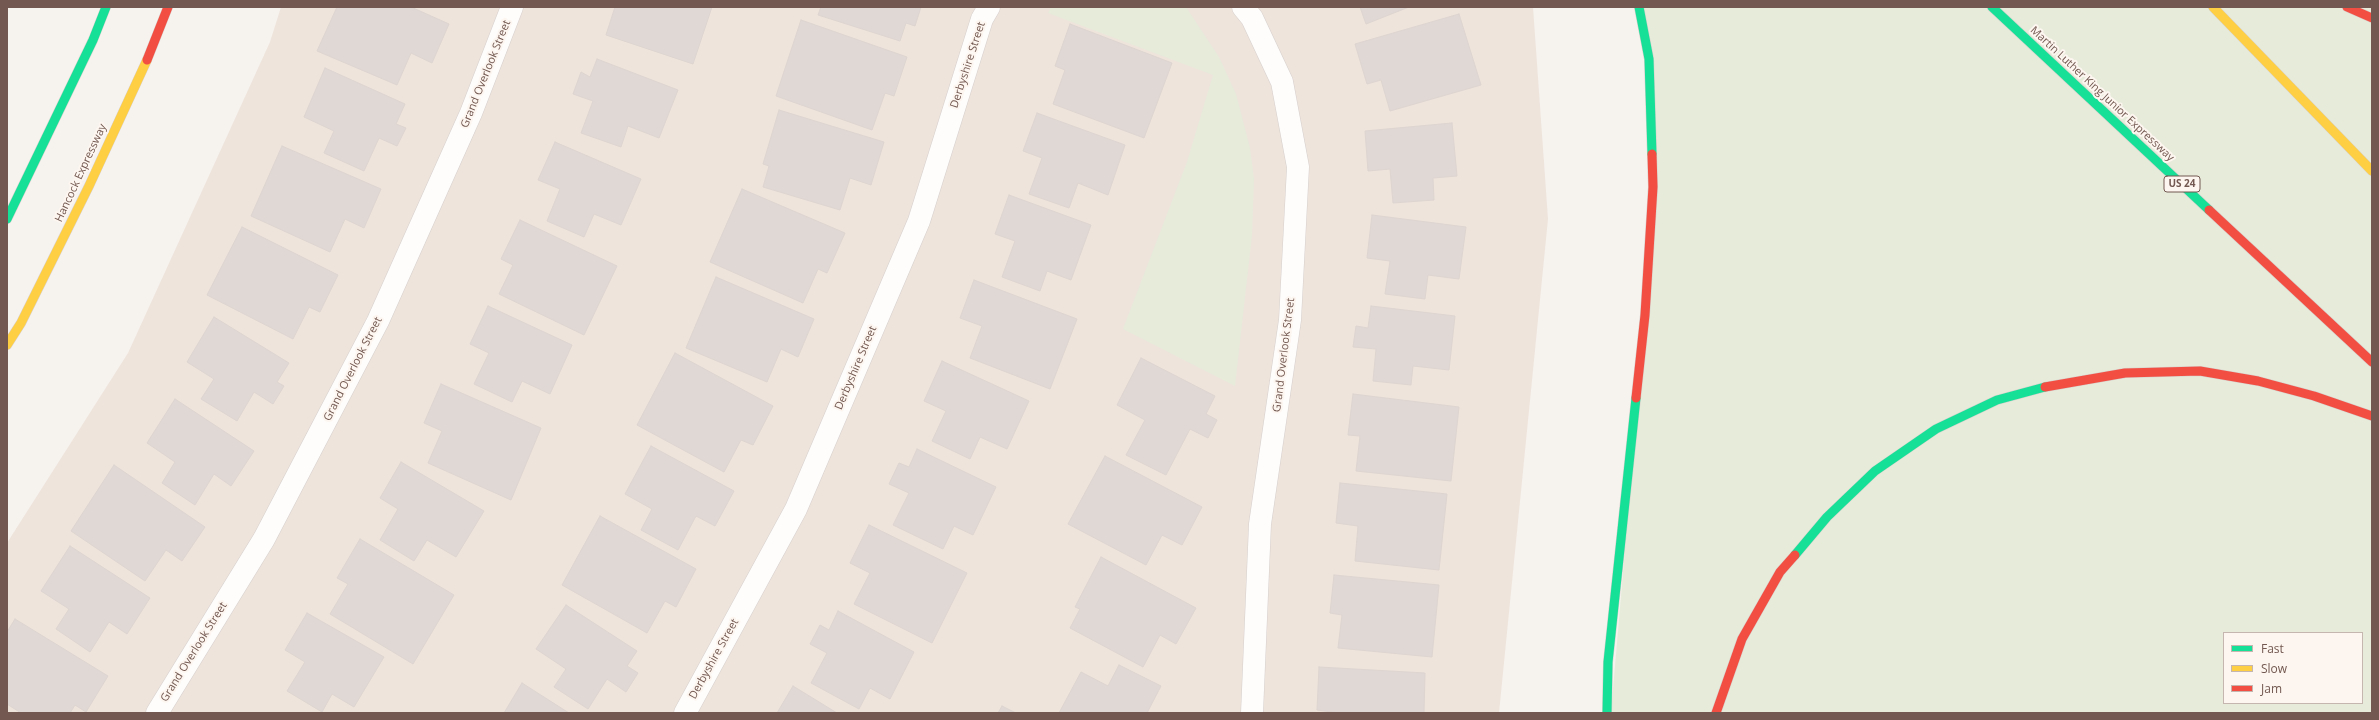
<!DOCTYPE html>
<html>
<head>
<meta charset="utf-8">
<style>
	body { margin:0 }
	#map { position:relative; width:2379px; height:720px; overflow:hidden; background:#f6f2ee; font-family:"Open Sans",sans-serif }
	canvas { display:block }
	.frame { position:absolute; inset:0; border:8px solid #725850; pointer-events:none }
	.legend { position:absolute; left:2223px; top:632px; width:140px; height:72px; box-sizing:border-box; background:#fdf6f0; border:1px solid #c5b7b0; margin:0; padding:5px 7px; list-style:none; font-size:12px; color:#725850 }
	.legend li { display:flex; align-items:center; gap:8px; height:20px }
	.legend b { width:20px; border:1px solid #c5b7b0 }
</style>
</head>
<body>
<div id="map">
<canvas width="2379" height="720"></canvas>
<div class="frame"></div>
<ul class="legend">
<li><b style="height:5px;background:#16e098"></b>Fast</li>
<li><b style="height:5px;background:#ffcf43"></b>Slow</li>
<li><b style="height:5px;background:#f24e42"></b>Jam</li>
</ul>
</div>
<script>
const ctx = document.querySelector('canvas').getContext('2d');
ctx.lineJoin = 'round';
function paint(path, color) { ctx.fillStyle = color; ctx.fill(path, 'evenodd'); }
const toPath = rows => new Path2D(rows.map(r => 'M' + r).join(''));
function stroke(path, color, width, dash) { ctx.strokeStyle = color; ctx.lineWidth = width; ctx.lineCap = dash ? 'butt' : 'round'; ctx.setLineDash(dash || []); ctx.stroke(path); }
function label(font, color, halo, rows, align = 'center') {
  ctx.font = font + ' "Open Sans",sans-serif'; ctx.lineWidth = 4; ctx.setLineDash([]); ctx.textBaseline = 'middle'; ctx.strokeStyle = halo; ctx.fillStyle = color; for (const [text, x, y, turn = 0] of rows) {
    ctx.save(); ctx.translate(x, y); ctx.rotate((+turn || 0) * Math.PI / 180); ctx.textAlign = isNaN(turn) ? turn : align; if (halo) ctx.strokeText(text, 0, 0); ctx.fillText(text, 0, 0); ctx.restore();
  }
}
paint(toPath([
	[281,7,1533,7,1548,219,1499,713,7,713,7,543,128,353,270,42]
]), '#eee4dc');
paint(toPath([
	[1051,7,1186,7,1219,57,1236,94,1250,148,1254,179,1252,235,1235,386,1123,329,1187,162,1213,75,1048,13],
	[1636,7,2372,7,2372,713,1611,713,1645,315,1650,98],
	[2224,633,2362,633,2362,703,2224,703]
]), '#e6ebda');
const building = toPath([
	[337,7,411,7,449,24,432,63,411,53,397,85,317,51,337,7],
	[615,7,712,7,693,64,606,35,615,7],
	[821,7,921,7,915,26,906,23,900,41,818,15,821,7],
	[1360,7,1409,7,1366,24,1360,7],
	[1459,14,1481,85,1390,111,1381,80,1367,84,1355,44,1459,14],
	[801,20,907,57,894,96,885,93,872,130,776,96,801,20],
	[1070,24,1172,63,1144,138,1053,104,1065,70,1055,66,1070,24],
	[597,59,678,90,659,138,628,126,621,147,581,133,593,101,573,94,581,72,590,77,597,59],
	[325,68,405,104,396,124,406,128,397,146,379,138,364,171,324,153,334,131,304,117,325,68],
	[779,110,884,142,871,185,850,178,840,210,763,187,769,166,763,164,779,110],
	[1037,113,1125,145,1108,195,1078,183,1069,208,1029,194,1042,158,1023,151,1037,113],
	[1452,123,1457,176,1433,178,1434,200,1393,203,1390,169,1368,171,1365,131,1452,123],
	[555,142,641,179,621,225,594,214,584,237,547,221,560,189,538,180,555,142],
	[282,146,381,189,364,228,345,219,330,252,251,216,282,146],
	[742,189,845,233,827,273,818,269,803,303,710,262,742,189],
	[1009,195,1091,225,1071,280,1047,271,1040,291,1002,277,1015,241,995,234,1009,195],
	[1372,215,1466,227,1459,279,1428,275,1425,299,1385,294,1390,261,1367,258,1372,215],
	[520,220,617,266,584,335,499,294,513,265,501,259,520,220],
	[242,227,338,275,320,312,309,307,293,339,207,295,242,227],
	[716,277,814,319,798,357,781,349,767,382,686,348,716,277],
	[974,280,1077,319,1050,389,970,358,982,326,960,318,974,280],
	[488,306,572,345,550,394,522,381,512,402,474,384,489,353,470,344,488,306],
	[1371,306,1455,316,1449,370,1413,366,1411,385,1373,381,1376,349,1353,347,1356,326,1368,328,1371,306],
	[214,317,289,363,277,382,284,386,273,404,254,392,237,421,201,399,214,379,187,362,214,317],
	[675,353,773,406,753,445,741,440,724,472,637,425,675,353],
	[1141,358,1215,396,1206,414,1217,420,1208,438,1190,429,1166,475,1126,455,1145,420,1117,405,1141,358],
	[942,361,1029,401,1007,449,980,437,970,459,932,441,946,411,924,401,942,361],
	[441,384,541,428,511,500,428,463,442,431,424,423,441,384],
	[1353,394,1459,407,1451,481,1356,471,1360,436,1348,435,1353,394],
	[175,399,254,451,231,486,214,474,195,505,162,483,175,462,147,443,175,399],
	[651,446,734,491,715,526,696,516,678,550,641,530,652,509,625,494,651,446],
	[917,449,996,487,973,535,954,526,943,549,893,525,909,493,889,484,899,463,909,467,917,449],
	[1105,456,1202,507,1182,545,1162,535,1146,565,1068,524,1105,456],
	[401,462,484,511,456,557,427,540,414,561,380,540,398,509,380,498,401,462],
	[114,465,205,527,182,561,166,550,145,581,71,531,114,465],
	[1340,483,1447,494,1439,570,1355,561,1358,526,1336,523,1340,483],
	[600,516,696,569,676,607,665,601,647,633,562,585,600,516],
	[869,525,967,573,932,643,854,604,870,573,850,563,869,525],
	[360,539,454,595,413,664,330,614,348,584,337,578,360,539],
	[70,546,150,598,127,634,109,622,90,652,56,629,69,609,41,591,70,546],
	[1101,557,1196,608,1176,644,1160,635,1143,667,1070,628,1080,609,1075,607,1101,557],
	[1334,575,1439,585,1432,657,1338,648,1342,615,1330,613,1334,575],
	[566,605,637,651,627,666,638,673,626,692,607,679,588,709,554,687,566,669,536,649,566,605],
	[838,611,914,652,890,699,870,688,859,709,811,683,827,653,810,644,820,625,829,630,838,611],
	[307,613,384,657,354,707,332,694,322,712,287,691,305,662,285,650,307,613],
	[15,619,108,676,86,712,75,705,70,713,21,713,7,704,7,632,15,619],
	[1119,665,1161,686,1147,713,1059,713,1081,672,1108,686,1119,665],
	[1319,667,1425,673,1424,713,1339,713,1317,710,1319,667],
	[522,683,569,713,504,713,522,683],
	[793,686,837,713,777,713,793,686],
	[1002,706,1016,713,998,713,1002,706]
]);
paint(building, '#dfd8d4');
stroke(building, '#ded5d1', 1);
const street = toPath([
	[1243,7,1252,18,1282,82,1298,167,1290,320,1260,524,1252,713],
	[157,713,264,539,378,321,471,113,512,7],
	[685,713,796,509,919,221,982,19,989,7]
]);
const fast = toPath([
	[1639,7,1649,59,1652,154],
	[1992,7,2209,210],
	[7,219,93,40,106,7],
	[1795,555,1827,517,1875,471,1936,429,1997,400,2045,387],
	[1607,713,1608,662,1636,398]
]);
const slow = toPath([
	[2213,7,2372,171],
	[7,345,21,323,89,186,147,60]
]);
const jam = toPath([
	[2347,7,2372,18],
	[147,60,168,7],
	[2209,210,2372,362],
	[2045,387,2125,373,2200,371,2258,381,2314,396,2372,416],
	[1636,398,1645,315,1653,187,1652,154],
	[1716,713,1742,639,1780,572,1795,555]
]);
stroke(street, '#d6cfcc', 23);
stroke(fast, '#d7cfcc', 10);
stroke(slow, '#d7cfcc', 10);
stroke(jam, '#d7cfcc', 10);
stroke(street, '#fefdfc', 22);
stroke(fast, '#16e098', 9);
stroke(slow, '#ffcf43', 9);
stroke(jam, '#f24e42', 9);
for (const [x, y, w] of [
	[2182,184,36]
]) { const box = new Path2D(); box.roundRect(x - w / 2, y - 8, w, 16, 3); ctx.fillStyle = '#fdf6f0'; ctx.fill(box); stroke(box, '#725850', 1); }
label('bold 10px', '#725850', null, [
	["US 24",2182,184]
]);
label('11px', '#725850', '#fdf6f0', [
	["Derbyshire Street",968,65,-72],
	["Grand Overlook Street",486,74,-68],
	["Martin Luther King Junior Expressway",2102,94,43],
	["Hancock Expressway",81,173,-65],
	["Grand Overlook Street",1284,355,-83],
	["Derbyshire Street",856,368,-67],
	["Grand Overlook Street",353,369,-63],
	["Grand Overlook Street",194,652,-58],
	["Derbyshire Street",714,659,-61]
]);
</script>
</body>
</html>
